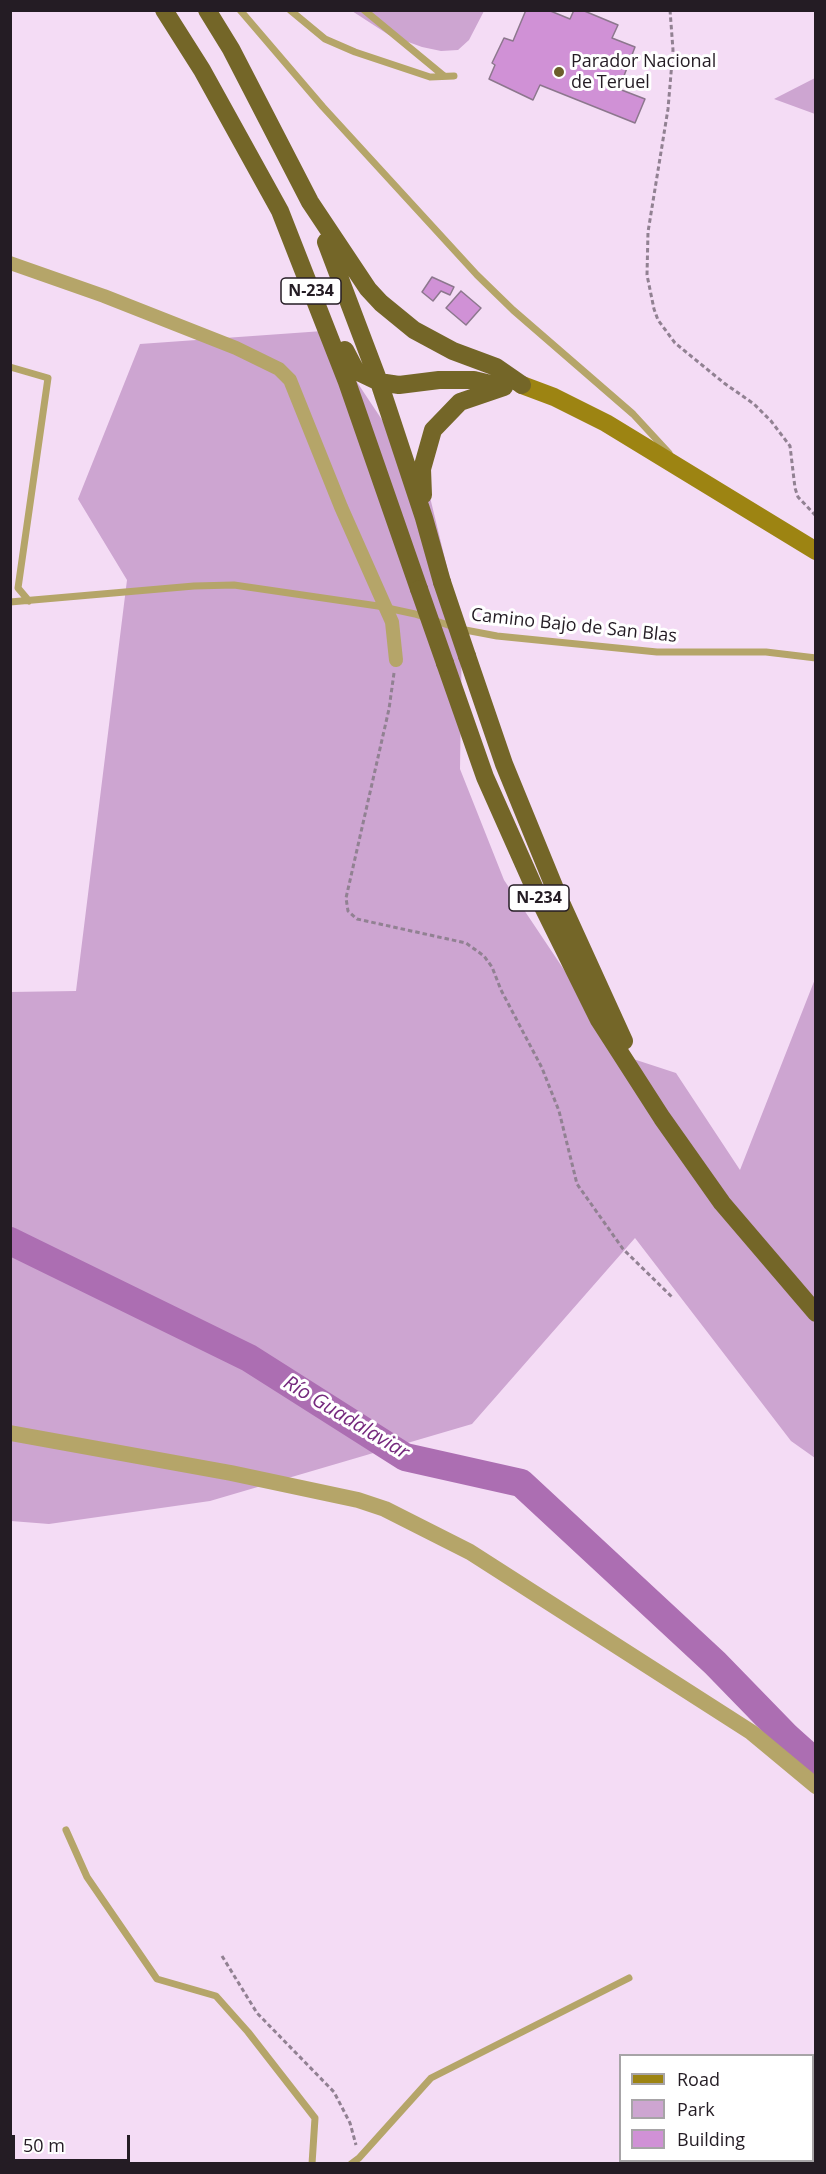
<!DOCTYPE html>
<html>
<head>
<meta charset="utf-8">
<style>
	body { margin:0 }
	#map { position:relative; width:826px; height:2174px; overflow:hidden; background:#f4dcf5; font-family:"Open Sans",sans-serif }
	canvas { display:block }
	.frame { position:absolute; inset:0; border:12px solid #241c24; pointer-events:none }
	.legend { position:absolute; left:619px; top:2054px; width:195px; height:108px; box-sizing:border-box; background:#fff; border:2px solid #a7a4a7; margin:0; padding:8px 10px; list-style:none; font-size:18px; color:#241c24 }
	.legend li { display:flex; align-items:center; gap:12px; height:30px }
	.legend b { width:30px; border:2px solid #a7a4a7 }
	.scale { position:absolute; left:12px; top:2135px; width:118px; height:27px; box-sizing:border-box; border:3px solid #241c24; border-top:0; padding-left:8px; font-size:18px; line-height:21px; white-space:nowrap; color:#241c24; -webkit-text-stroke:4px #fff; paint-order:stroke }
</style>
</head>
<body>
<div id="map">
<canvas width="826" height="2174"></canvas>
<div class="frame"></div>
<ul class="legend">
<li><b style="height:8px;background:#9d8412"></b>Road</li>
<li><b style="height:16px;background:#cda5d1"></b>Park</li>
<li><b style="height:16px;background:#d091d6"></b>Building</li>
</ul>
<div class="scale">50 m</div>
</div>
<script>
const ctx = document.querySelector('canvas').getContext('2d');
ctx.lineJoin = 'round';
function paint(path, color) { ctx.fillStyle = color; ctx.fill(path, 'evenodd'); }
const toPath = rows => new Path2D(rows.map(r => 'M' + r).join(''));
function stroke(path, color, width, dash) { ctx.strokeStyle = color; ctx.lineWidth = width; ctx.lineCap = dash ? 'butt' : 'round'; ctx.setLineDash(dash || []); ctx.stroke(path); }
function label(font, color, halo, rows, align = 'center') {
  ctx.font = font + ' "Open Sans",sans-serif'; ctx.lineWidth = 6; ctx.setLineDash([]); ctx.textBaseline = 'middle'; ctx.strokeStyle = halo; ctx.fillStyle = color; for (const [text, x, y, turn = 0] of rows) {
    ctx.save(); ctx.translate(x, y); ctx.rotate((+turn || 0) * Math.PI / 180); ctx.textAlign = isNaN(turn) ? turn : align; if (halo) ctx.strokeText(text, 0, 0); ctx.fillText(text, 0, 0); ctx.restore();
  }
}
paint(toPath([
	[352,11,484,11,469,40,458,50,441,51,422,47,389,35],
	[815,78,815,114,774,99],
	[323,331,428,489,462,629,460,769,504,880,621,1055,676,1073,740,1170,815,979,815,1458,791,1441,635,1238,472,1424,210,1501,49,1524,11,1521,10,992,76,991,127,580,78,499,140,344]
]), '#cda5d1');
stroke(toPath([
	[10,1241,249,1358,405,1457,521,1483,715,1663,787,1737,816,1763]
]), '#ac6eb2', 28);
const building = toPath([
	[526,10,548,10,570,19,574,10,582,10,618,25,612,38,635,47,619,89,645,99,635,123,540,85,533,100,489,79,495,65,492,63,504,38,513,41,526,10],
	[432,277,454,287,450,295,441,291,433,301,422,292,432,277],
	[461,291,481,308,466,325,446,308,461,291]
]);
paint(building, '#d091d6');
stroke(building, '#8c778d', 1.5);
stroke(toPath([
	[670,10,673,50,668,109,648,232,647,275,654,309,658,320,675,343,724,383,754,404,771,421,790,446,795,488,798,497,816,516],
	[394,673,389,709,346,898,348,911,357,919,466,943,484,956,492,967,501,990,542,1068,559,1111,577,1184,623,1249,672,1297],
	[222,1956,257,2013,334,2092,350,2123,356,2145]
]), '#918192', 3, [4.5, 3]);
stroke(toPath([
	[240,10,323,107,477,275,513,310,633,414,669,453],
	[290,10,325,39,355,52,430,77,454,76],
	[364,10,444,76],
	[10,367,48,378,18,588,29,601],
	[10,602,194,586,234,585,378,606,415,614,460,629,497,636,657,652,766,652,816,658],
	[66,1830,87,1877,157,1979,216,1996,248,2032,315,2118,312,2164],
	[351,2164,359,2158,431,2078,629,1978]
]), '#b5a569', 7);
stroke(toPath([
	[10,263,104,296,236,348,279,369,290,380,341,507,392,622,396,660]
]), '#b5a569', 14);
stroke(toPath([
	[10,1433,231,1473,358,1500,385,1509,470,1552,751,1732,816,1786]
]), '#b5a569', 16);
stroke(toPath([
	[522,385,554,397,606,423,816,551]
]), '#9d8412', 18);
stroke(toPath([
	[164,10,202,70,280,211,347,382,419,589],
	[207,10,231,49,310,202,368,289,381,303,414,330,453,351,496,367,522,385],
	[326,242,379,382,424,518,442,582],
	[345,350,356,371,379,382,399,385,439,380,474,380,503,387],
	[423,495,422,469,433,430,460,402,504,387],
	[467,656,504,764,558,896,624,1041],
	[445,663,485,777,542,905,599,1020,662,1118,722,1203,816,1313]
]), '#746628', 18);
stroke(toPath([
	[442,582,467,656],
	[419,589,445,663]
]), '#746628', 18);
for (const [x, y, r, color] of [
	[559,72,6,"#6b5e2b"]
]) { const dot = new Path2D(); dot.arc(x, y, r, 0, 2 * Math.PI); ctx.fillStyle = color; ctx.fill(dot); stroke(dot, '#fff', 2); }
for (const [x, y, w] of [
	[311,291,60],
	[539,898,60]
]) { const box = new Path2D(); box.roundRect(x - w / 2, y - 13, w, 26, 4.5); ctx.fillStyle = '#fff'; ctx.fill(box); stroke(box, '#241c24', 1.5); }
label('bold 16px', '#241c24', null, [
	["N-234",311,291],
	["N-234",539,898]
]);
label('18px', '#241c24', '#fff', [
	["Parador Nacional",571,62],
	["de Teruel",571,83]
], 'left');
label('18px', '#241c24', '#fff', [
	["Camino Bajo de San Blas",574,626,6]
]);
label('italic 20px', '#75297d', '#fff', [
	["Río Guadalaviar",346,1418,31]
]);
</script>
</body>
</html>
